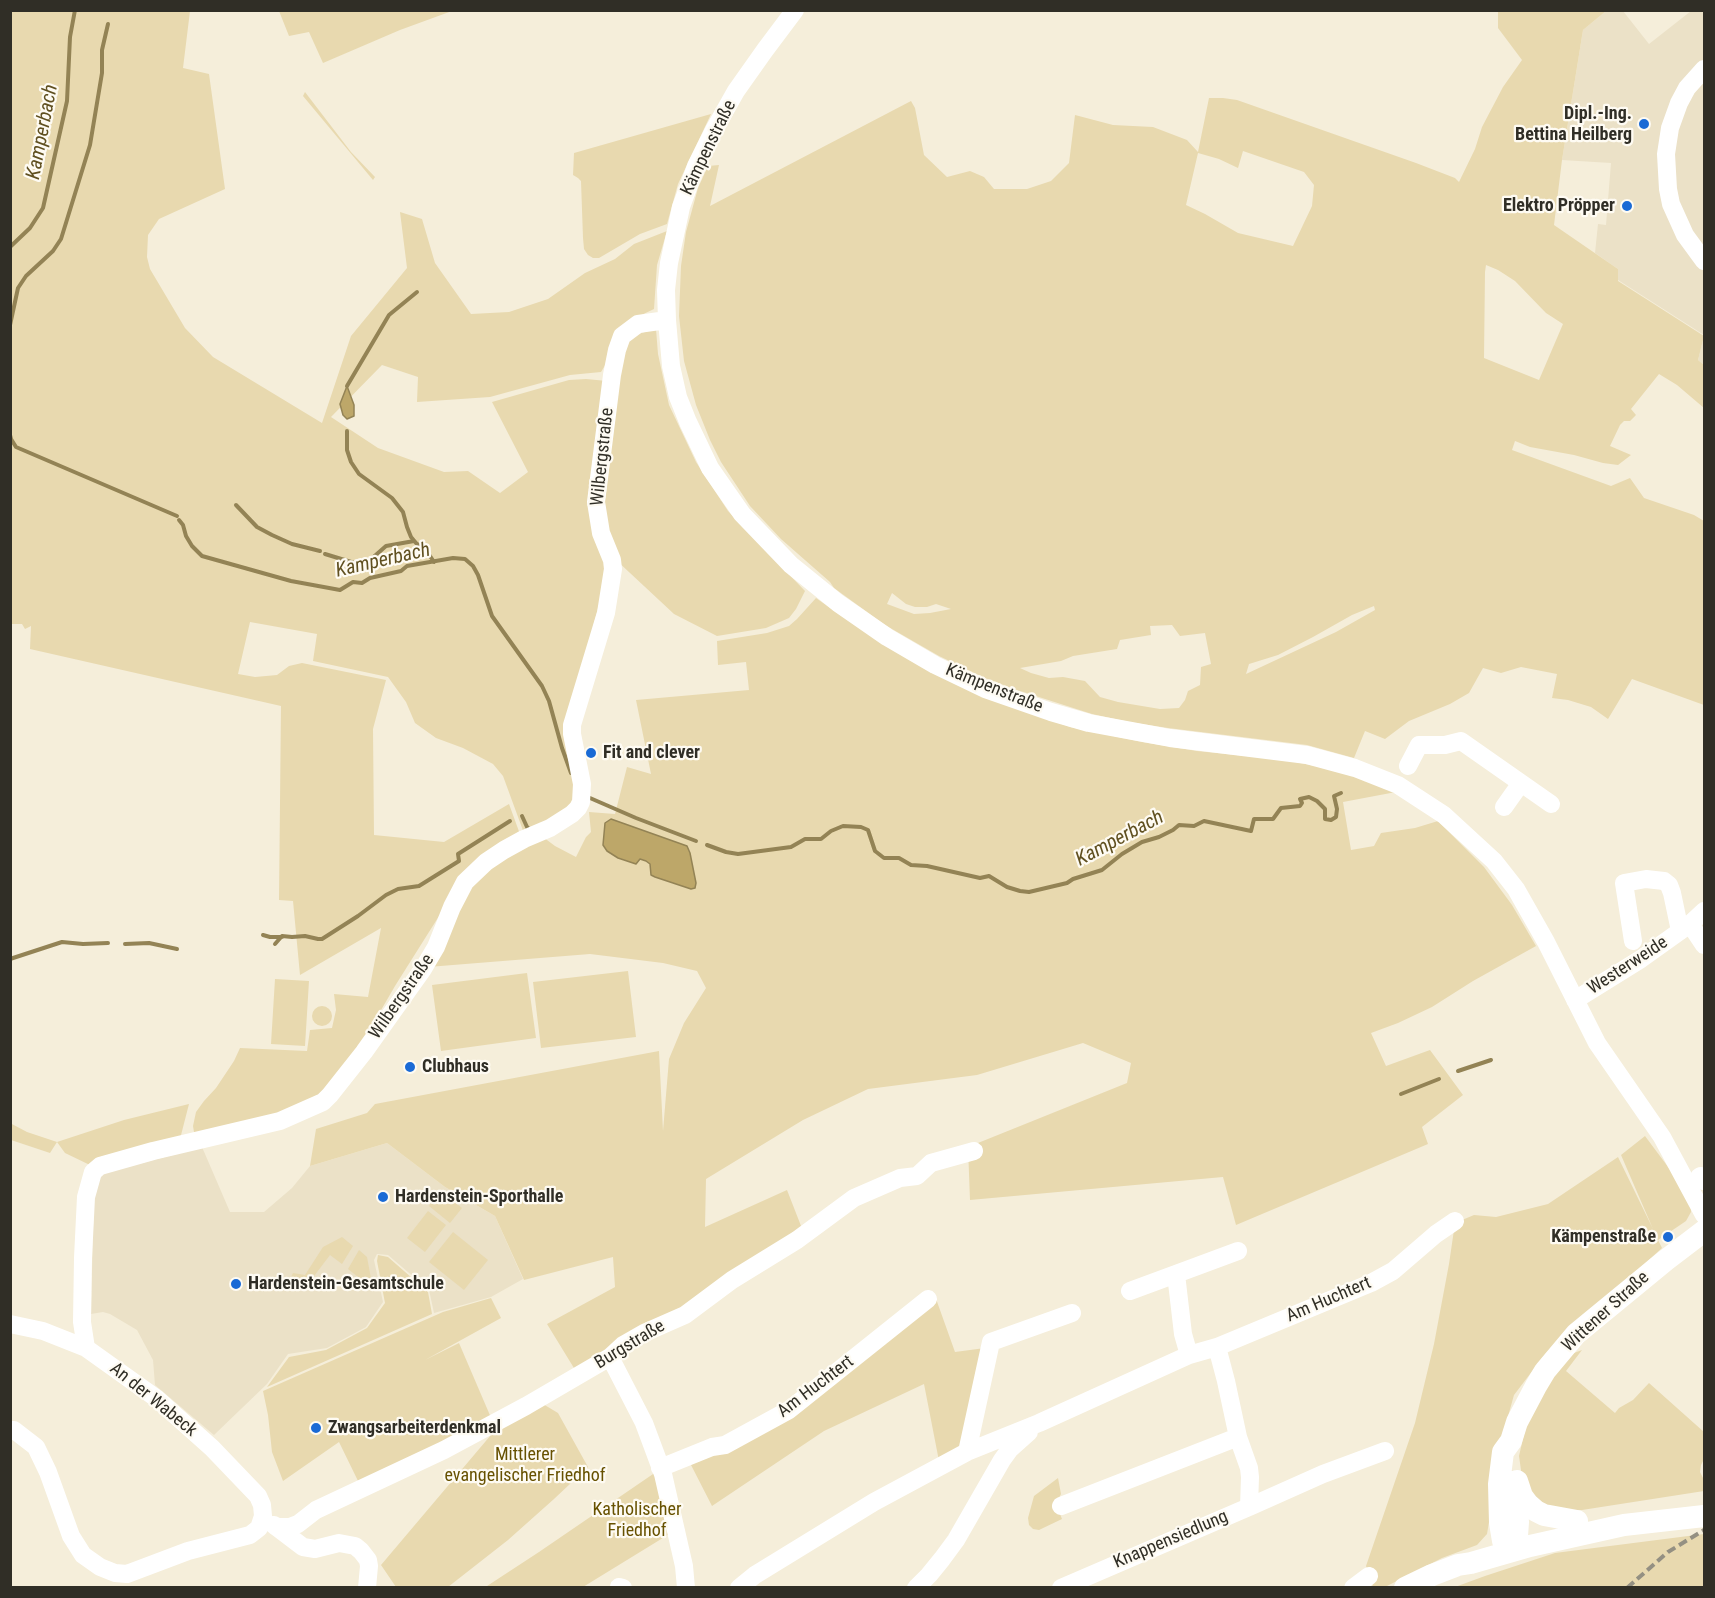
<!DOCTYPE html>
<html>
<head>
<meta charset="utf-8">
<style>
	body { margin:0 }
	#map { position:relative; width:1715px; height:1598px; overflow:hidden; background:#f5eeda; font-family:"Roboto Condensed",sans-serif }
	canvas { display:block }
	.frame { position:absolute; inset:0; border:12px solid #302e26; pointer-events:none }
</style>
</head>
<body>
<div id="map">
<canvas width="1715" height="1598"></canvas>
<div class="frame"></div>
</div>
<script>
const ctx = document.querySelector('canvas').getContext('2d');
ctx.lineJoin = 'round';
function paint(path, color) { ctx.fillStyle = color; ctx.fill(path, 'evenodd'); }
const toPath = rows => new Path2D(rows.map(r => 'M' + r).join(''));
function stroke(path, color, width, dash) { ctx.strokeStyle = color; ctx.lineWidth = width; ctx.lineCap = dash ? 'butt' : 'round'; ctx.setLineDash(dash || []); ctx.stroke(path); }
function label(font, color, halo, rows, align = 'center') {
  ctx.font = font + ' "Roboto Condensed",sans-serif'; ctx.lineWidth = 4.5; ctx.setLineDash([]); ctx.textBaseline = 'middle'; ctx.strokeStyle = halo; ctx.fillStyle = color; for (const [text, x, y, turn = 0] of rows) {
    ctx.save(); ctx.translate(x, y); ctx.rotate((+turn || 0) * Math.PI / 180); ctx.textAlign = isNaN(turn) ? turn : align; if (halo) ctx.strokeText(text, 0, 0); ctx.fillText(text, 0, 0); ctx.restore();
  }
}
paint(toPath([
	[1606,11,1623,11,1649,44,1691,11,1704,11,1704,365,1698,360,1704,335,1618,280,1618,269,1595,253,1598,224,1606,225,1611,163,1562,160,1583,30],
	[387,1143,445,1187,495,1216,523,1279,491,1297,434,1313,429,1290,388,1255,377,1254,374,1260,383,1302,366,1327,327,1348,288,1354,267,1384,214,1435,155,1385,153,1360,137,1330,110,1314,103,1312,91,1314,94,1186,104,1173,202,1147,230,1212,264,1212,292,1188,310,1166]
]), '#ebe1c7');
paint(toPath([
	[11,11,190,11,183,68,209,74,225,189,159,219,148,235,147,257,150,269,185,328,213,357,322,423,351,336,407,268,400,212,422,219,435,263,471,314,509,312,548,299,585,273,615,259,634,244,667,231,657,265,654,309,633,319,601,372,570,375,490,397,417,402,418,377,382,365,331,417,378,448,444,472,468,471,500,493,528,472,492,402,569,380,586,379,607,381,599,447,608,570,580,677,579,801,525,836,503,776,493,764,463,748,436,738,415,723,406,702,388,677,313,661,317,634,250,622,238,674,255,677,277,675,289,666,302,663,386,680,373,729,374,835,444,842,509,804,521,837,451,897,395,986,359,1048,321,1099,298,1110,195,1138,193,1126,196,1112,204,1101,216,1088,234,1061,240,1048,307,1051,310,1030,332,1028,336,1010,334,994,368,997,381,928,300,975,293,901,279,900,281,706,30,649,31,626,25,629,22,624,11,624],
	[279,11,452,11,400,30,323,63,309,32,289,36],
	[1498,11,1606,11,1583,30,1562,160,1554,225,1618,269,1618,281,1704,336,1698,360,1704,365,1704,408,1677,385,1659,374,1631,409,1636,415,1630,421,1624,421,1620,425,1610,446,1631,455,1618,465,1603,463,1574,455,1530,447,1515,441,1512,450,1611,486,1630,478,1644,498,1694,515,1704,521,1704,705,1632,679,1608,719,1591,707,1568,700,1552,698,1557,674,1521,667,1501,673,1483,668,1469,693,1450,704,1409,721,1385,739,1365,731,1354,758,1307,745,1168,728,1129,722,1092,714,1017,690,985,678,939,656,885,625,834,588,830,582,781,539,750,506,721,462,710,440,696,405,684,361,679,316,681,266,686,232,698,188,708,166,719,165,710,206,911,101,915,108,924,155,947,177,970,171,984,177,994,189,1027,189,1051,181,1069,163,1075,115,1113,125,1153,127,1187,140,1198,152,1209,98,1223,98,1237,100,1416,163,1455,178,1459,182,1475,149,1482,127,1503,87,1522,60,1498,28],
	[1243,151,1304,172,1314,185,1312,206,1293,246,1238,233,1205,214,1186,205,1198,153,1219,159,1238,168],
	[1486,265,1498,270,1515,281,1546,313,1563,324,1539,380,1484,358,1485,272],
	[892,593,906,604,915,607,927,607,936,604,951,609,930,613,914,614,887,604],
	[1374,606,1375,610,1336,632,1246,674,1249,664,1278,655,1313,637,1352,615],
	[1172,625,1180,636,1205,633,1211,664,1201,667,1200,685,1188,691,1185,700,1179,708,1160,709,1118,702,1100,697,1085,681,1063,677,1049,678,1031,673,1020,668,1061,661,1073,656,1117,649,1120,640,1151,635,1150,626],
	[305,92,351,152,375,177,373,180,303,96],
	[711,114,678,184,667,224,640,234,599,258,593,258,588,255,584,249,583,238,581,181,578,178,573,175,574,153],
	[656,329,658,354,669,405,696,462,728,511,805,591,796,609,789,618,766,628,717,636,674,614,615,559,600,504,619,352,634,335],
	[816,598,840,615,981,694,1070,727,1142,742,1197,751,1285,760,1356,774,1396,792,1343,802,1351,850,1374,846,1381,833,1415,828,1438,821,1484,867,1512,905,1536,946,1473,981,1432,1007,1398,1023,1371,1033,1386,1066,1430,1050,1463,1095,1422,1127,1428,1144,1236,1225,1223,1177,970,1200,968,1147,1127,1083,1131,1063,1083,1043,977,1075,868,1089,803,1120,706,1179,705,1227,787,1190,803,1231,577,1373,547,1324,615,1287,613,1257,524,1280,495,1216,445,1187,387,1143,310,1166,316,1129,367,1113,375,1104,659,1051,663,1131,669,1059,684,1023,706,988,697,971,663,963,590,954,428,967,467,884,539,834,555,846,576,857,586,837,591,832,589,812,615,814,627,767,651,774,636,700,749,690,746,662,718,665,717,641,767,633,789,626,797,619],
	[628,971,636,1037,541,1048,533,982],
	[527,973,536,1038,441,1051,432,985],
	[275,979,309,981,305,1046,271,1044],
	'312 1016a10 10 0 1 1 20 0a10 10 0 1 1-20 0Z',
	[189,1104,180,1139,92,1166,65,1153,57,1142,50,1153,11,1140,10,1123,27,1132,57,1142,124,1120],
	[1645,1136,1686,1191,1691,1202,1691,1212,1686,1221,1658,1240,1662,1248,1546,1353,1514,1395,1493,1470,1489,1522,1487,1534,1477,1545,1442,1558,1385,1587,1373,1587,1366,1566,1415,1423,1434,1344,1449,1264,1455,1223,1474,1215,1496,1217,1548,1204,1618,1157,1653,1229,1621,1155],
	[440,1191,462,1208,450,1223,429,1206],
	[428,1211,446,1225,425,1252,407,1238],
	[453,1232,488,1260,464,1290,429,1262],
	[342,1237,353,1246,342,1264,330,1255,308,1284,299,1284,291,1277,293,1273,305,1275,323,1247],
	[359,1250,367,1257,373,1289,348,1269],
	[378,1255,388,1257,428,1292,432,1314,267,1387,289,1357,326,1350,367,1328,385,1303,377,1261],
	[935,1296,955,1352,985,1348,963,1448,939,1461,924,1384,824,1431,712,1506,690,1463,726,1449],
	[491,1298,501,1318,425,1360,459,1343,492,1420,359,1483,339,1442,283,1481,272,1452,268,1415,263,1391,443,1312],
	[1582,1350,1566,1371,1615,1413,1619,1408,1633,1400,1649,1383,1704,1432,1704,1459,1701,1465,1700,1472,1704,1480,1704,1491,1582,1510,1562,1510,1537,1502,1522,1477,1519,1456,1525,1430,1532,1405,1566,1356],
	[543,1404,558,1413,588,1467,554,1499,508,1540,448,1587,396,1587,381,1565,496,1429],
	[656,1472,671,1533,583,1587,484,1588,539,1552],
	[1058,1478,1061,1494,1056,1504,1062,1519,1039,1530,1033,1529,1029,1525,1028,1518,1034,1496],
	[1704,1534,1704,1587,1455,1587,1485,1576,1555,1553]
]), '#e8d9af');
const water = toPath([
	[347,386,354,405,354,416,347,419,343,415,340,404,347,386],
	[611,819,687,846,690,853,696,883,695,888,691,889,655,877,651,875,650,864,646,861,640,859,636,864,618,858,607,851,603,845,605,823,611,819]
]);
paint(water, '#bda769');
stroke(water, '#938355', 1.5);
stroke(toPath([
	[10,247,30,228,43,208,67,101,70,37,75,10],
	[10,325,18,288,26,276,53,251,61,239,90,145,102,73,102,50,108,24],
	[347,386,389,315,417,292],
	[347,431,347,450,351,462,359,474,392,498,403,512,407,527,411,537,416,543,428,553,434,562],
	[10,435,11,439,16,447,177,516],
	[236,505,257,527,272,535,292,544,320,551],
	[179,520,183,525,186,536,192,546,202,556,291,581,340,590,353,582,362,583,370,578,401,571,407,566,453,558,465,559,473,566,478,575,492,616,542,686,549,701,562,748,571,773],
	[325,554,361,565,369,561,386,546,414,541],
	[590,798,636,818,696,841],
	[522,816,527,827,531,831],
	[707,845,726,852,738,854,791,847,805,839,821,839,831,831,843,826,861,827,868,830,875,851,884,858,899,858,911,865,927,866,980,878,989,876,1007,887,1020,891,1029,892,1067,883,1073,879,1102,870,1122,854,1142,842,1159,837,1173,830,1179,825,1194,826,1204,821,1251,831,1254,819,1273,819,1281,808,1300,806,1302,803,1300,799,1309,797,1317,801,1325,809,1325,819,1331,820,1336,817,1337,809,1334,796,1341,793],
	[263,935,270,937,282,937],
	[125,944,149,943,177,949],
	[275,944,282,936,292,937,305,936,318,939,322,939,358,916,386,895,398,889,419,886,459,861,458,854,510,821],
	[10,959,62,942,83,944,108,943],
	[1458,1071,1491,1060],
	[1401,1094,1439,1079]
]), '#938355', 4);
stroke(toPath([
	[795,10,765,50,736,91,714,130,696,166,681,207,669,263,666,290,667,320,671,366,678,397,688,422,710,468,742,514,791,565,838,603,887,637,935,665,985,689,1051,712,1089,723,1170,738,1307,755,1355,768,1398,785,1444,815,1494,861,1516,889,1546,942,1597,1043,1662,1137,1704,1215],
	[1704,69,1687,88,1679,103,1670,128,1666,154,1668,189,1671,204,1685,235,1704,261],
	[1408,766,1419,745,1445,745,1461,741,1551,804],
	[1504,807,1521,783],
	[1690,924,1704,945],
	[1633,941,1624,883,1646,879,1664,881,1669,885,1672,893,1680,931],
	[1575,1000,1641,959,1690,924,1704,911],
	[1176,1274,1238,1251],
	[1130,1291,1176,1274,1183,1334,1189,1355],
	[10,1324,43,1331,86,1348,156,1398,212,1448,258,1496,262,1505,263,1516,259,1528,250,1535,188,1551,127,1574,115,1573,100,1567,83,1555,71,1536,48,1472,36,1447,14,1430,10,1430],
	[86,1348,82,1322,83,1258,86,1197,93,1172,100,1166,153,1151,280,1121,323,1102,330,1095,364,1052,423,969,436,947,452,907,465,882,486,862,504,850,524,839,550,828,572,814,578,808,581,802,582,784,572,734,572,725,606,613,613,569,612,560,601,533,596,502,612,375,617,350,622,336,638,324,667,320],
	[610,1357,644,1423,663,1474,684,1566,686,1588],
	[967,1452,991,1342,1072,1313],
	[660,1468,712,1447,725,1445,789,1410,928,1299],
	[1061,1506,1238,1437],
	[1249,1507,1323,1474,1385,1451],
	[274,1525,303,1547,315,1549,339,1543,355,1546,361,1551,368,1560,369,1566,367,1588],
	[276,1527,290,1527,298,1524,316,1510,444,1450,526,1406,610,1357,623,1345,644,1333,685,1315,732,1280,797,1240,854,1198,900,1178,917,1176,931,1163,974,1151],
	[619,1587,623,1588],
	[739,1588,755,1575,874,1502,967,1452,1039,1423,1189,1355,1217,1347,1371,1283,1393,1271,1436,1234,1455,1221],
	[916,1588,929,1575,942,1559,956,1540,1002,1460,1010,1449,1029,1432],
	[1061,1588,1249,1507,1250,1477,1249,1468,1238,1437,1226,1381,1217,1347],
	[1353,1588,1369,1576]
]), '#fff', 18);
stroke(toPath([
	[1701,1178,1704,1179],
	[1517,1481,1522,1496,1528,1504,1536,1511,1544,1515,1577,1521],
	[1512,1482,1518,1522,1516,1550],
	[1516,1550,1503,1541,1500,1523,1499,1484,1503,1452,1511,1441,1517,1422,1536,1386,1545,1371,1576,1334,1666,1260,1704,1231],
	[1405,1588,1432,1575,1458,1565,1471,1563,1530,1546,1624,1525,1704,1516]
]), '#fff', 22);
stroke(toPath([
	[1627,1588,1668,1552,1704,1530]
]), '#949082', 4, [9, 4.5]);
for (const [x, y, r, color] of [
	[1644,124,6,"#1a6ad5"],
	[1627,206,6,"#1a6ad5"],
	[591,753,6,"#1a6ad5"],
	[410,1067,6,"#1a6ad5"],
	[383,1197,6,"#1a6ad5"],
	[1668,1237,6,"#1a6ad5"],
	[236,1284,6,"#1a6ad5"],
	[316,1428,6,"#1a6ad5"]
]) { const dot = new Path2D(); dot.arc(x, y, r, 0, 2 * Math.PI); ctx.fillStyle = color; ctx.fill(dot); stroke(dot, '#fefbf3', 2); }
label('bold 18px', '#302e26', '#fefbf3', [
	["Dipl.-Ing.",1632,114,"right"],
	["Bettina Heilberg",1632,135,"right"],
	["Elektro Pröpper",1615,206,"right"],
	["Fit and clever",603,753],
	["Clubhaus",422,1067],
	["Hardenstein-Sporthalle",395,1197],
	["Kämpenstraße",1656,1237,"right"],
	["Hardenstein-Gesamtschule",248,1284],
	["Zwangsarbeiterdenkmal",328,1428]
], 'left');
label('18px', '#302e26', '#fefbf3', [
	["Kämpenstraße",709,148,-64],
	["Wilbergstraße",603,457,-84],
	["Kämpenstraße",994,689,22],
	["Westerweide",1628,966,-33],
	["Wilbergstraße",402,997,-55],
	["Am Huchtert",1329,1300,-23],
	["Wittener Straße",1606,1312,-42],
	["Burgstraße",630,1345,-31],
	["Am Huchtert",816,1387,-37],
	["An der Wabeck",153,1400,39],
	["Knappensiedlung",1171,1540,-23]
]);
label('18px', '#675100', '#fefbf3', [
	["Mittlerer",525,1455],
	["evangelischer Friedhof",525,1476],
	["Katholischer",637,1510],
	["Friedhof",637,1531]
]);
label('italic 20px', '#605020', '#fefbf3', [
	["Kamperbach",43,132,-79],
	["Kamperbach",383,561,-13],
	["Kamperbach",1120,839,-28]
]);
</script>
</body>
</html>
